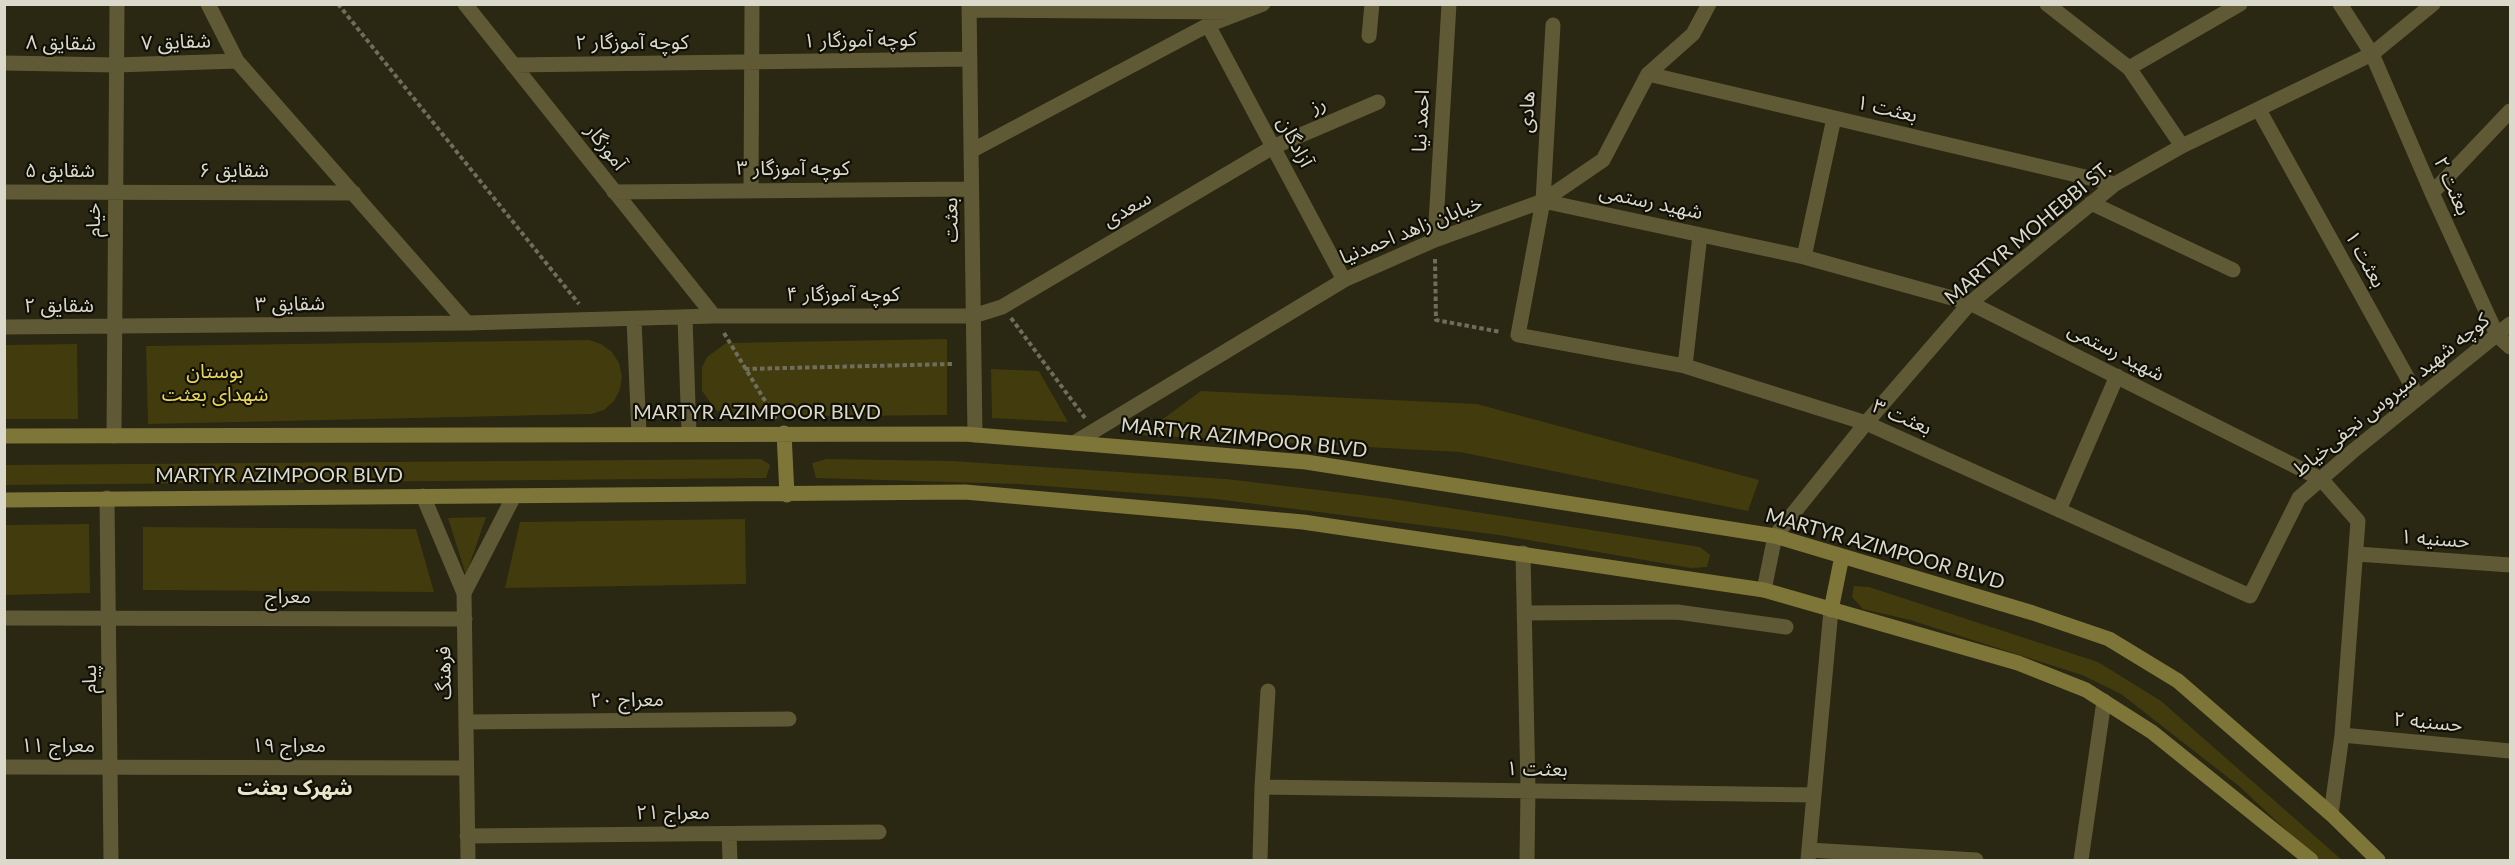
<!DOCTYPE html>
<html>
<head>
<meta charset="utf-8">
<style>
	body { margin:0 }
	#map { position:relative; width:2515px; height:865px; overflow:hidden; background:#2a2712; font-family:Lato,sans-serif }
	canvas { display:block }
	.frame { position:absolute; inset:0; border:6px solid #dbd9cc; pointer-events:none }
</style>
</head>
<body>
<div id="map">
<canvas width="2515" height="865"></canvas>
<div class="frame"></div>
</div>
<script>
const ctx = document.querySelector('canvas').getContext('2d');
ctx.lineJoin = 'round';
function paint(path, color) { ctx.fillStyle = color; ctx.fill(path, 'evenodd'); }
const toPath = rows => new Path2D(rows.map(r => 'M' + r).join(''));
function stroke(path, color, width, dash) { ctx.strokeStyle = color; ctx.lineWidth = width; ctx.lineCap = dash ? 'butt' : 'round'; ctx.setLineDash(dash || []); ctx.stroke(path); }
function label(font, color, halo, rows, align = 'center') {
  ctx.font = font + ' Lato,"Noto Sans Arabic",sans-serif'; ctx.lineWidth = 4.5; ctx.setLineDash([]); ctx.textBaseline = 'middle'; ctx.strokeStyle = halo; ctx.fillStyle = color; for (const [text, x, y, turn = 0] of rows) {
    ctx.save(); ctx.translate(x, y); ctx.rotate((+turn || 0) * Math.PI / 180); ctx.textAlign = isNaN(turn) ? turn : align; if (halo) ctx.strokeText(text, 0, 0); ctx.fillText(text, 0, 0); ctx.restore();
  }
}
paint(toPath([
	[947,339,947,415,738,417,716,410,702,391,702,367,707,357,726,343],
	[589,340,601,344,612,352,619,363,622,376,620,389,614,401,604,410,592,414,148,424,146,346],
	[77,344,78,419,5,419,5,345],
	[991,369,1039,371,1068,422,992,418],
	[1201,391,1477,404,1759,480,1748,511,1460,452,1141,435],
	[761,459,770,465,766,478,4,485,5,465],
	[826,459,952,461,1226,479,1386,498,1700,547,1710,555,1707,567,1691,568,1499,535,1216,499,1018,484,816,478,812,463],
	[486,517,466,575,448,518],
	[745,519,746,584,505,588,520,522],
	[89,524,90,593,5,595,5,525],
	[143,527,416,529,434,592,143,590],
	[1854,586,1869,587,2098,662,2161,701,2342,860,2318,860,2239,786,2121,694,2082,675,1910,620,1863,609,1852,597]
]), '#423b0d');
stroke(toPath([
	[338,4,579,304],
	[1435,259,1436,320,1501,332],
	[1011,318,1085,418],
	[724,333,776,419],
	[745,369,952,364]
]), '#6f6d5b', 4, [4.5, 3]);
stroke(toPath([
	[208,4,237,61,467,323],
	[465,4,714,316],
	[969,4,975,435],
	[2047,4,2129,68,2182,146],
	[2340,4,2372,54,2432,193,2497,335,2510,347],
	[969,10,1233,12],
	[1208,25,1344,280],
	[1553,25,1543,201,1518,335,1685,366,1866,423,2250,596,2299,498,2353,451,2510,324],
	[1369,36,1372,4],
	[4,63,116,65,237,61],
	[513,65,970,59],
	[2129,68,2240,4],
	[1648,74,2115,184],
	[2259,110,2418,397],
	[971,151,1208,25,1263,4],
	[751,191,752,4],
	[4,192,354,193],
	[614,192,971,189],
	[2432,193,2510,111],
	[1543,201,1804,257,1970,303,2321,479,2358,521,2342,735,2331,814],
	[2091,203,2233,270],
	[1435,240,1449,4],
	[1804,257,1834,118],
	[685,318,689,433],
	[634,320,639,434],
	[4,327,467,323,714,316,973,316,1002,307,1273,147,1378,102],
	[1685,366,1700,235],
	[114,436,117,4],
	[1074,443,1344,280,1435,240,1543,201,1603,160,1648,74,1693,34,1709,4],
	[423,496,464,593],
	[107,498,111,860],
	[2059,510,2117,376],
	[1523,553,1528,789,1527,860],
	[2357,554,2510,565],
	[1764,590,1775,536,1866,423,1970,303,2115,184,2182,146,2372,54,2433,4],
	[1525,613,1677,612,1786,627],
	[4,618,465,619],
	[466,722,789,719],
	[2342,735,2510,751],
	[4,767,466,768],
	[1262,787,1813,795],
	[729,834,730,860],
	[467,836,879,832],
	[1809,850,1976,860],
	[468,860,464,593,514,496],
	[1260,860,1262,787,1268,691],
	[1808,860,1831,610],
	[2081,860,2104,701]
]), '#5f5935', 15);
stroke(toPath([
	[784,433,787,495],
	[4,436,964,434,1306,462,1775,536,2033,613,2109,639,2178,681,2331,814,2378,860],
	[4,500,965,492,1303,522,1764,590,2018,663,2086,690,2152,732,2311,860],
	[1831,610,1842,556]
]), '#7e7539', 15);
label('20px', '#dbd9cc', '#111007', [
	["کوچه آموزگار ۱",860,40,-1],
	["شقایق ۷",176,42,-2],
	["شقایق ۸",61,43,1],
	["کوچه آموزگار ۲",632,43],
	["رز",1318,105,-23],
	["بعثت ۱",1887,109,13],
	["هادی",1527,112,-87],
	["احمد نیا",1421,121,-87],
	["آزادگان",1295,142,62],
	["آموزگار",606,147,52],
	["کوچه آموزگار ۳",793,169],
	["شقایق ۵",60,171],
	["شقایق ۶",234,171],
	["بعثت ۲",2452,186,66],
	["شهید رستمی",1651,202,12],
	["سعدی",1127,209,-30],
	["خیام",94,220,-90],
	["بعثت",951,220,-91],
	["خیابان زاهد احمدنیا",1411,230,-22],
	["MARTYR MOHEBBI ST.",2028,233,-40],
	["بعثت ۱",2365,259,61],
	["کوچه آموزگار ۴",843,295],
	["شقایق ۳",290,304,-1],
	["شقایق ۲",59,306],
	["شهید رستمی",2116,352,27],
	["کوچه شهید سیروس نجفی‌خیاط",2391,395,-39],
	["MARTYR AZIMPOOR BLVD",757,413],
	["بعثت ۳",1902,417,23],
	["MARTYR AZIMPOOR BLVD",1244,438,6],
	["MARTYR AZIMPOOR BLVD",279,476],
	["حسنیه ۱",2435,539,4],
	["MARTYR AZIMPOOR BLVD",1885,549,16],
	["معراج",288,597],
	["فرهنگ",444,673,-91],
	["پیام",90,679,-90],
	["معراج ۲۰",627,700,-1],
	["حسنیه ۲",2428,722,5],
	["معراج ۱۱",58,746],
	["معراج ۱۹",289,746],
	["بعثت ۱",1537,769,1],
	["معراج ۲۱",673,813]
]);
label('20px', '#ebd654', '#111007', [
	["بوستان",215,372],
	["شهدای بعثت",215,395]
]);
label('bold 21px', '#e8e5ca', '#111007', [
	["شهرک بعثت",295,788]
]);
</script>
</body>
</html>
